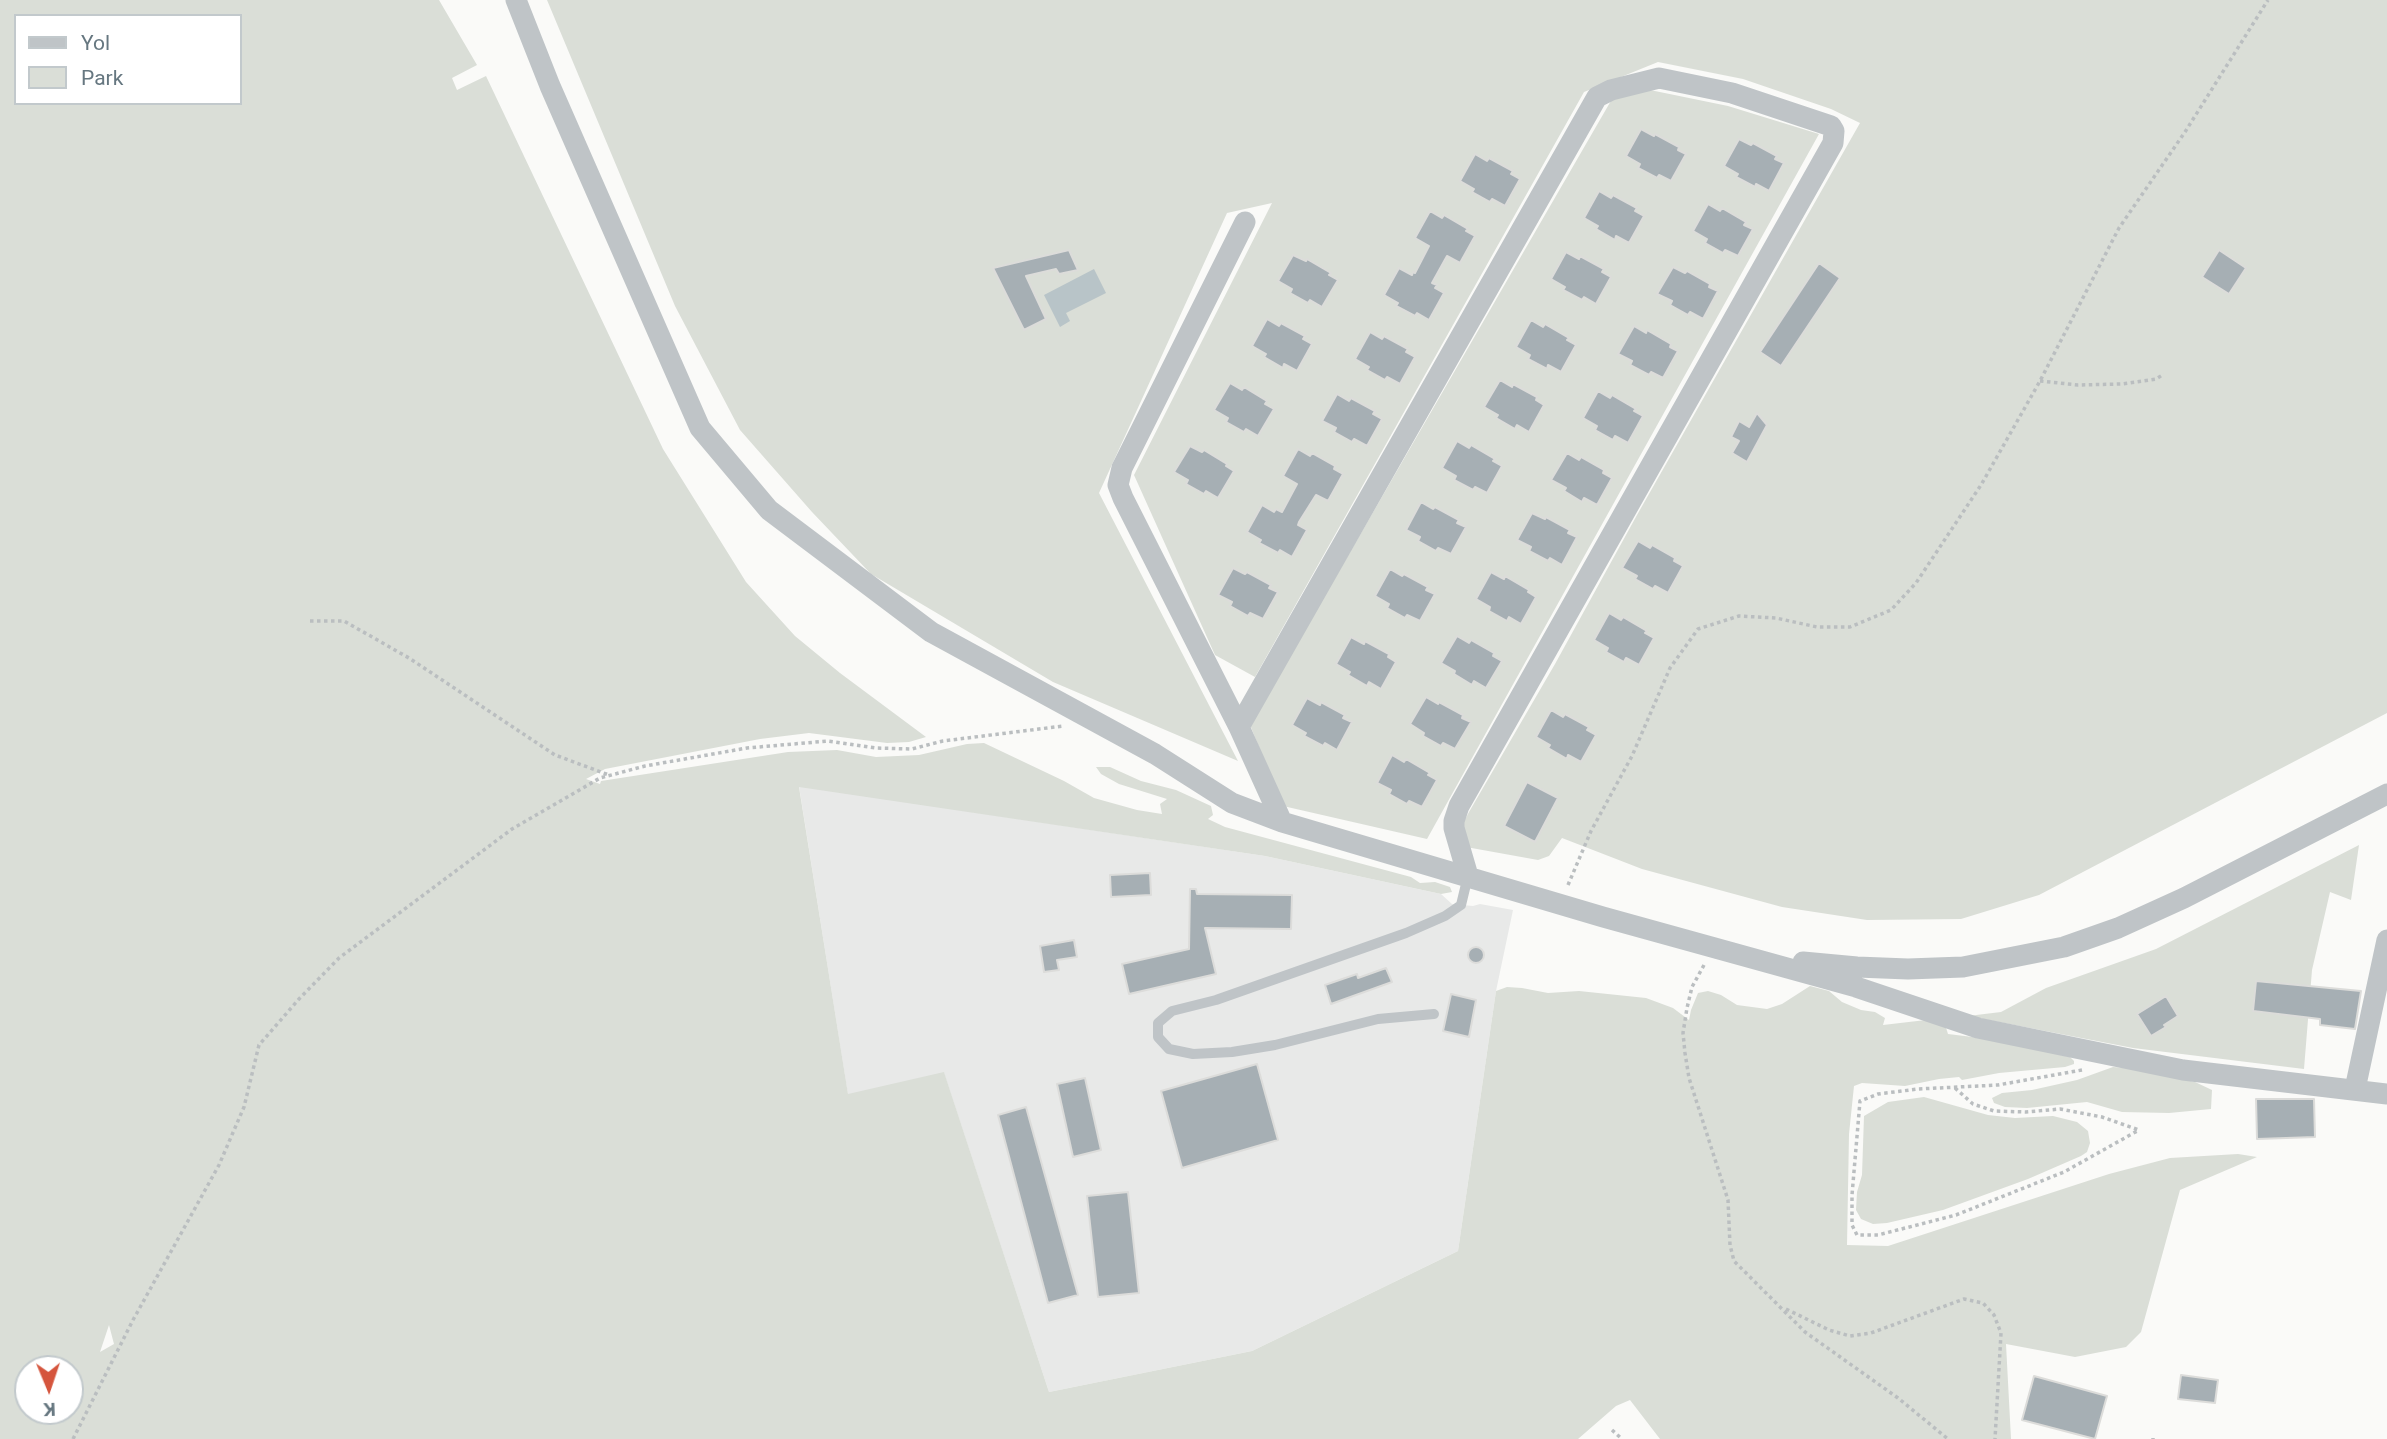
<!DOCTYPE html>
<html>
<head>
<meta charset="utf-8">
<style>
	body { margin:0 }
	#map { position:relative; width:2387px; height:1439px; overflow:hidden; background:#fafaf8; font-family:Roboto,sans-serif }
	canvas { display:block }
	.legend { position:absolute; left:14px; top:14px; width:228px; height:91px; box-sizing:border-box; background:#fff; border:2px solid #c2c9cc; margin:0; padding:9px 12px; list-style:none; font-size:21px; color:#667780 }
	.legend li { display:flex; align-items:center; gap:14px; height:35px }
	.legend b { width:35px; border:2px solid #c2c9cc }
	.north { position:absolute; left:14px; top:1355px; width:70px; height:70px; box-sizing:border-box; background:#fff; border:2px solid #c2c9cc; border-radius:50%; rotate:178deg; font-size:19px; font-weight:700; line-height:28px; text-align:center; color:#667780 }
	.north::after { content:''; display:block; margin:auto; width:24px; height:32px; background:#d5553d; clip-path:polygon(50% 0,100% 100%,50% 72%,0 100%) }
</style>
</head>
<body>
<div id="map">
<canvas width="2387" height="1439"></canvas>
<ul class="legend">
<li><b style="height:9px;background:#bfc4c7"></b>Yol</li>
<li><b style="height:19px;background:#daded7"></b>Park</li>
</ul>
<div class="north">K</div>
</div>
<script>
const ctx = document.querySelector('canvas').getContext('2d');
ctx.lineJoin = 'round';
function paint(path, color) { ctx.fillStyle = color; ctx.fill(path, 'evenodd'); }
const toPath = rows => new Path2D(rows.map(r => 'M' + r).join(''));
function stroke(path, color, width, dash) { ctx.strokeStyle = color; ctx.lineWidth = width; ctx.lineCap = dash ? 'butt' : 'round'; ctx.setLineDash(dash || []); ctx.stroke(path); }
paint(toPath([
	[799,786,1265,856,1441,894,1452,904,1473,906,1480,904,1513,910,1496,991,1458,1251,1252,1351,1049,1392,944,1073,848,1095]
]), '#e8e9e8');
paint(toPath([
	[0,0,439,0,477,65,452,78,457,90,486,76,663,449,746,582,795,636,840,673,926,737,909,742,887,743,809,733,760,739,605,769,586,779,600,784,601,781,788,752,837,750,876,757,919,755,967,744,984,743,1064,781,1094,798,1137,810,1162,814,1160,804,1167,799,1119,784,1101,774,1096,767,1110,767,1141,781,1176,790,1211,806,1213,815,1208,819,1225,827,1411,877,1420,883,1435,882,1450,887,1452,892,1441,894,1265,856,799,787,848,1094,944,1072,1049,1392,1252,1351,1458,1251,1496,991,1507,987,1522,988,1548,993,1579,991,1646,998,1673,1008,1689,1020,1691,1010,1698,993,1708,991,1721,995,1737,1005,1767,1009,1782,1004,1810,986,1829,991,1842,1002,1861,1010,1875,1012,1885,1018,1883,1025,1943,1018,1948,1034,1989,1039,2070,1057,2074,1061,2074,1064,2065,1067,1999,1073,1962,1080,1959,1077,1939,1079,1905,1086,1862,1083,1854,1086,1849,1134,1847,1245,1888,1246,2109,1174,2170,1158,2238,1154,2257,1157,2180,1190,2141,1332,2126,1347,2075,1357,2006,1344,2011,1439,1660,1439,1630,1400,1616,1406,1578,1439,0,1439],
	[16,16,240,16,240,103,16,103],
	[109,1325,114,1344,100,1352],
	[28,1369,70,1369,70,1411,28,1411],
	[547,0,2387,0,2387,713,2039,895,1961,919,1867,920,1782,907,1642,869,1562,838,1549,856,1538,860,1466,847,1460,829,1469,812,1555,664,1637,515,1860,123,1831,109,1743,79,1658,62,1584,92,1255,677,1215,655,1134,475,1272,203,1227,213,1099,493,1238,761,1053,682,871,574,812,512,740,430,675,306],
	[1650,90,1728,106,1819,134,1427,839,1283,806,1250,725,1612,99],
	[2359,845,2351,900,2330,892,2312,970,2304,1069,2133,1048,1968,1016,2001,1012,2046,988,2156,949],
	[2113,1067,2139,1069,2195,1082,2212,1090,2211,1109,2169,1113,2122,1112,2087,1102,2027,1108,2005,1107,1994,1103,1992,1098,2002,1093,2032,1090,2077,1080],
	[1924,1097,1988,1115,2015,1118,2053,1116,2077,1122,2088,1131,2090,1143,2087,1152,2081,1156,2028,1179,1943,1210,1887,1223,1873,1224,1861,1219,1856,1210,1857,1192,1862,1175,1864,1116,1888,1102]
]), '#daded7');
paint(toPath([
	[1094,269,1106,293,1066,313,1070,321,1060,327,1044,295]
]), '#b8c4c8');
const building = toPath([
	[1641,129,1654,136,1655,134,1679,147,1678,150,1686,154,1671,181,1659,175,1657,178,1638,168,1640,164,1626,156,1641,129],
	[1739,139,1751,145,1753,143,1777,156,1775,159,1784,163,1769,191,1756,184,1755,187,1736,177,1738,174,1724,166,1739,139],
	[1475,154,1487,161,1489,158,1513,171,1511,174,1520,179,1505,206,1492,199,1490,202,1472,192,1474,189,1460,181,1475,154],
	[1599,191,1611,198,1613,195,1637,208,1635,211,1644,216,1629,243,1616,236,1615,240,1596,229,1598,226,1584,218,1599,191],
	[1708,204,1720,211,1722,208,1746,222,1744,225,1753,229,1738,256,1725,250,1723,253,1705,243,1707,239,1693,231,1708,204],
	[1430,211,1442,218,1444,215,1468,229,1466,231,1475,236,1460,263,1447,256,1432,283,1437,285,1435,288,1444,293,1429,320,1417,313,1415,316,1396,306,1398,303,1384,295,1399,268,1412,275,1413,272,1415,273,1429,246,1415,238,1430,211],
	[1069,250,1078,270,1059,274,1056,269,1026,276,1046,319,1024,330,993,268,1069,250],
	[2219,250,2246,268,2229,294,2202,277,2219,250],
	[1566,252,1579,259,1580,256,1604,269,1602,272,1611,277,1596,304,1584,297,1582,300,1563,290,1565,287,1551,279,1566,252],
	[1293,255,1306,261,1307,259,1331,273,1329,275,1338,280,1322,307,1310,300,1308,303,1290,293,1292,289,1278,281,1293,255],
	[1819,263,1840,278,1781,366,1760,352,1819,263],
	[1673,267,1685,273,1687,271,1710,284,1709,287,1718,291,1703,319,1690,312,1688,315,1670,305,1672,301,1657,294,1673,267],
	[1267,319,1279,326,1281,323,1305,336,1303,339,1312,344,1297,371,1284,364,1283,368,1264,357,1266,354,1252,346,1267,319],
	[1531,320,1543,327,1545,324,1569,338,1567,340,1576,345,1561,372,1548,365,1547,369,1528,359,1530,355,1516,347,1531,320],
	[1634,326,1646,333,1647,330,1671,344,1670,347,1678,351,1663,378,1651,372,1649,375,1630,365,1632,361,1618,354,1634,326],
	[1370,332,1382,339,1384,336,1408,349,1406,352,1415,357,1400,384,1387,377,1385,380,1367,370,1369,367,1355,359,1370,332],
	[1500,380,1512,387,1513,384,1537,397,1536,400,1544,405,1529,432,1517,425,1515,429,1496,418,1498,415,1484,407,1500,380],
	[1230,383,1242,390,1244,387,1267,401,1265,404,1274,409,1258,436,1246,429,1244,432,1226,422,1228,418,1214,410,1230,383],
	[1598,391,1610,398,1612,395,1636,409,1634,411,1643,416,1628,443,1615,436,1613,440,1595,430,1597,426,1583,418,1598,391],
	[1337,394,1349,401,1351,398,1375,411,1373,414,1382,419,1367,446,1354,439,1352,442,1334,432,1336,428,1322,421,1337,394],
	[1757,413,1767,425,1747,462,1732,453,1739,441,1731,437,1739,421,1749,427,1757,413],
	[1457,441,1469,448,1471,445,1495,459,1493,461,1502,466,1487,493,1475,487,1473,490,1454,480,1456,476,1442,468,1457,441],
	[1190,446,1202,452,1204,450,1227,464,1226,466,1234,471,1218,498,1206,491,1204,494,1186,484,1188,480,1174,472,1190,446],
	[1298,449,1310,456,1312,453,1335,466,1334,469,1343,474,1328,501,1316,495,1299,522,1298,525,1307,530,1292,557,1280,550,1278,553,1259,543,1261,540,1247,532,1262,505,1274,512,1276,509,1282,512,1297,484,1283,476,1298,449],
	[1567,453,1579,460,1581,457,1604,470,1603,473,1612,478,1597,505,1584,498,1582,502,1564,491,1566,488,1551,480,1567,453],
	[1421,502,1433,509,1435,507,1459,520,1457,523,1466,527,1451,554,1438,548,1436,551,1418,541,1420,537,1406,530,1421,502],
	[1532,513,1545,519,1546,517,1570,530,1568,533,1577,537,1562,565,1550,558,1548,561,1529,551,1531,547,1517,540,1532,513],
	[1638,541,1650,548,1652,545,1675,558,1674,561,1683,566,1668,593,1655,586,1653,589,1635,579,1637,576,1622,568,1638,541],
	[1233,568,1245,574,1247,572,1271,585,1269,588,1278,592,1263,619,1250,613,1248,616,1230,606,1232,602,1218,595,1233,568],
	[1390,569,1402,576,1404,574,1428,587,1426,590,1435,594,1420,621,1407,615,1405,618,1387,608,1389,604,1375,596,1390,569],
	[1491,572,1504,579,1505,576,1529,590,1528,592,1536,597,1521,624,1509,617,1507,621,1489,611,1490,607,1476,599,1491,572],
	[1609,613,1621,620,1623,617,1647,631,1645,633,1654,638,1639,665,1626,658,1624,662,1606,652,1608,648,1594,640,1609,613],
	[1457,636,1469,643,1471,640,1494,653,1493,656,1502,661,1486,688,1474,681,1472,685,1454,674,1455,671,1441,663,1457,636],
	[1351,637,1364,644,1365,641,1389,654,1388,657,1396,662,1381,689,1369,682,1367,686,1348,675,1350,672,1336,664,1351,637],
	[1426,697,1438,704,1439,702,1463,715,1462,718,1471,722,1455,749,1443,743,1441,746,1423,736,1424,733,1410,724,1426,697],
	[1307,698,1320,705,1321,702,1345,715,1343,718,1352,722,1337,750,1325,743,1323,746,1304,736,1306,733,1292,725,1307,698],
	[1551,710,1563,717,1565,714,1589,727,1587,730,1596,735,1581,762,1568,755,1567,759,1548,748,1550,745,1536,737,1551,710],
	[1392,755,1404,762,1406,759,1430,773,1428,775,1437,780,1422,807,1409,801,1407,804,1389,794,1391,790,1377,783,1392,755],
	[1527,782,1558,798,1535,842,1504,826,1527,782],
	[1150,873,1151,895,1111,897,1110,875,1150,873],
	[1190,889,1196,889,1197,894,1292,895,1291,929,1205,928,1216,974,1129,994,1122,964,1189,949,1190,889],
	[1074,940,1077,957,1057,960,1059,970,1044,972,1040,946,1074,940],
	'1468 955a8 8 0 1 1 16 0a8 8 0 1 1-16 0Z',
	[1386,968,1392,982,1331,1004,1325,985,1357,974,1358,978,1386,968],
	[2256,981,2361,991,2355,1029,2320,1025,2320,1019,2253,1011,2256,981],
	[1451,994,1476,1000,1469,1037,1443,1031,1451,994],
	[2166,996,2178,1016,2164,1025,2166,1027,2151,1036,2137,1014,2166,996],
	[1257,1064,1278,1140,1182,1168,1161,1091,1257,1064],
	[1085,1078,1101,1150,1073,1157,1057,1084,1085,1078],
	[2256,1099,2314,1099,2315,1137,2257,1139,2256,1099],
	[1026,1107,1078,1295,1048,1303,998,1115,1026,1107],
	[1128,1192,1139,1293,1098,1297,1087,1196,1128,1192],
	[2181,1375,2218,1380,2215,1403,2178,1399,2181,1375],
	[2034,1376,2107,1396,2095,1439,2022,1420,2034,1376]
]);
paint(building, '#a6afb4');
stroke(building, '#dcdcda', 2);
stroke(toPath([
	[2040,381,2078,385,2122,384,2156,379,2164,374],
	[310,621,344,621,409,658,555,755,609,775],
	[1568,885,1591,831,1632,756,1670,668,1698,629,1739,616,1776,618,1817,627,1850,627,1891,610,1916,583,1981,485,2040,381,2119,228,2185,132,2268,0],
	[1704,965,1692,987,1687,1008,1683,1033,1685,1053,1689,1078,1728,1200,1730,1245,1734,1261,1805,1332,1898,1398,1948,1439],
	[2082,1070,1998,1085,1918,1089,1878,1094,1860,1101,1852,1195,1852,1225,1857,1235,1878,1235,1956,1215,2064,1172,2139,1130],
	[1955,1088,1973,1104,1994,1111,2026,1112,2060,1109,2102,1117,2139,1130],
	[1786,1309,1829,1330,1850,1336,1871,1333,1964,1299,1983,1303,1994,1315,2001,1333,1995,1439],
	[1612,1430,1622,1439],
	[2153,1438,2153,1439],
	[73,1439,133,1320,219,1165,244,1107,259,1045,299,999,339,958,512,829,600,778,645,766,747,748,828,741,876,748,912,749,943,741,1063,726]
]), '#babec0', 3.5, [3.5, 3.5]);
stroke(toPath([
	[1434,1014,1378,1019,1275,1045,1232,1052,1193,1054,1169,1049,1158,1037,1158,1023,1172,1011,1216,1000,1406,933,1445,916,1461,905,1468,876]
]), '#bfc4c7', 10);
stroke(toPath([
	[516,0,550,86,700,428,769,510,931,632,1155,754,1232,803,1282,822,1603,917,1856,987,1978,1028,2183,1070,2387,1094],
	[1245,222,1122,468,1118,485,1123,498,1239,727,1282,822],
	[1239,727,1597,97,1611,90,1659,78,1732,93,1831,126,1834,131,1833,143,1459,806,1454,821,1454,828,1468,876],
	[1803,962,1857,967,1908,969,1963,967,2064,947,2118,928,2184,898,2387,794],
	[2355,1089,2387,940]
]), '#bfc4c7', 21);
</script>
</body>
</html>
